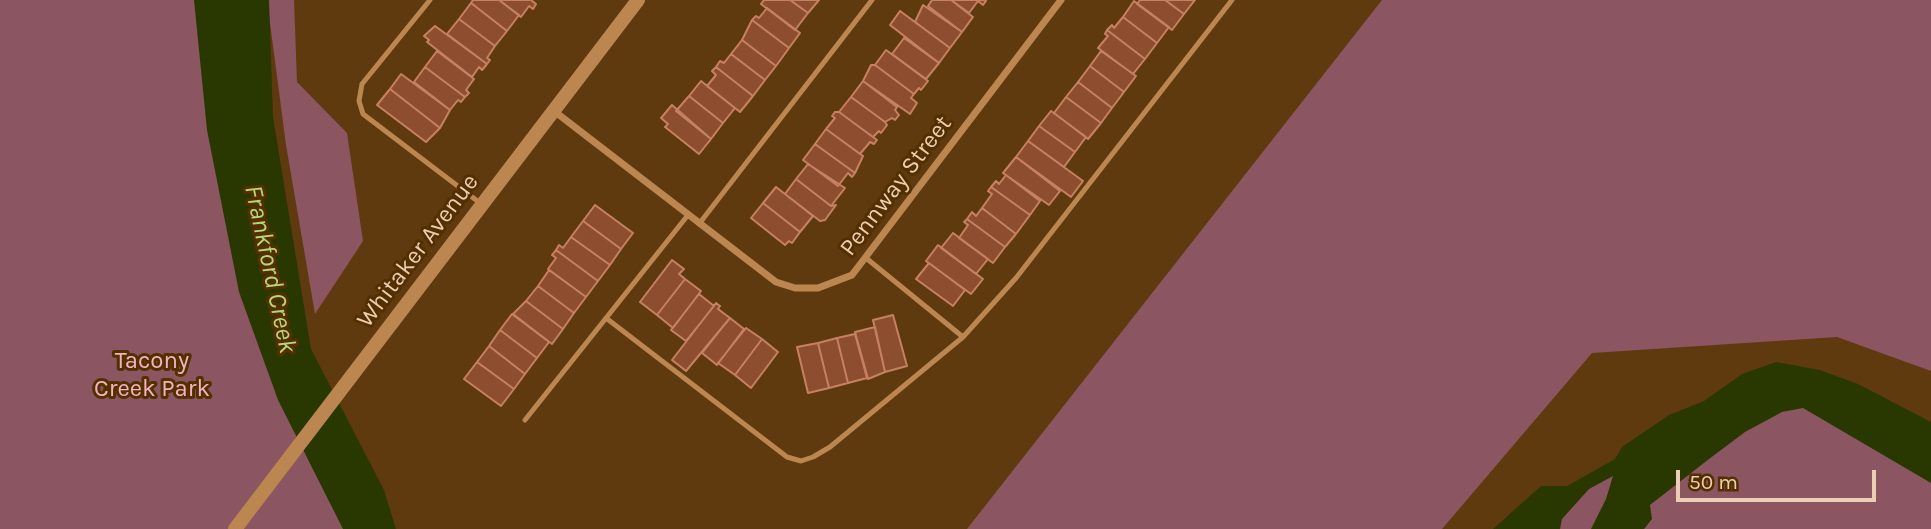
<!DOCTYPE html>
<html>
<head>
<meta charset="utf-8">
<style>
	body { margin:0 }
	#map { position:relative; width:1931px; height:529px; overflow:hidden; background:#603a0f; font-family:Karla,sans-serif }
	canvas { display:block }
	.scale { position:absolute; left:1676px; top:470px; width:200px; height:32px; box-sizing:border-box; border:4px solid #ebceb3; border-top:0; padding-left:9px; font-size:21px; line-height:24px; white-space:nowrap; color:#ebceb3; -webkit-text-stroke:5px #543001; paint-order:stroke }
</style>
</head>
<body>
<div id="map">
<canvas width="1931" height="529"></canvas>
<div class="scale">50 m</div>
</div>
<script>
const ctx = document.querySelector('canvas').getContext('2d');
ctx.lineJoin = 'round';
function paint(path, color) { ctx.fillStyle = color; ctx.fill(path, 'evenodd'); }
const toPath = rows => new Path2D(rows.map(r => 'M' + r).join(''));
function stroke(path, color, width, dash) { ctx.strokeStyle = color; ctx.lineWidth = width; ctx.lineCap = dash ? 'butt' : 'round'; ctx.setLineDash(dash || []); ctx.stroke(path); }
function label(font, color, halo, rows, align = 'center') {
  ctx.font = font + ' Karla,sans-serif'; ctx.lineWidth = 6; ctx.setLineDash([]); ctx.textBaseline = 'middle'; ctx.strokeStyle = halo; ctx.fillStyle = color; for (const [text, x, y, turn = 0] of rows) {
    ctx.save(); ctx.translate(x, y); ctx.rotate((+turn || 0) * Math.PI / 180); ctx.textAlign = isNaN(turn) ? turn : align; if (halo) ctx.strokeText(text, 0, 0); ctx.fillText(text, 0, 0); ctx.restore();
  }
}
paint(toPath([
	[0,0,244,0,279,274,368,529,0,529],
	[267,0,294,0,297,82,347,133,363,241,315,314,286,145],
	[1382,0,1931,0,1931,371,1837,337,1592,353,1442,529,967,529],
	[1783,376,1931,452,1931,529,1509,529]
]), '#8b5562');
paint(toPath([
	[194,0,269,0,273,117,311,349,384,490,396,529,343,529,278,400,239,292,207,130],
	[1776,362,1820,370,1858,384,1931,422,1931,483,1803,408,1782,412,1745,432,1709,459,1650,505,1652,519,1644,529,1591,529,1606,499,1613,476,1589,489,1562,519,1560,529,1493,529,1541,486,1567,486,1615,459,1622,447,1669,415,1704,401,1742,374]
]), '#293800');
const building = toPath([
	[473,0,499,0,519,15,507,31,471,3,473,0],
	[499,0,531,0,536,4,533,9,529,6,521,17,499,0],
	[764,0,790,0,808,13,795,30,761,4,764,0],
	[790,0,819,0,808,13,790,0],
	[932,0,951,0,973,17,962,32,928,6,932,0],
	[951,0,984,0,986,1,983,5,978,1,969,13,951,0],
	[1140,0,1165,0,1184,14,1172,30,1137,4,1140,0],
	[1165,0,1195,0,1184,14,1165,0],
	[1134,1,1169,27,1157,43,1123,17,1134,1],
	[471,3,507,31,495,46,459,19,471,3],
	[923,5,962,32,950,48,915,22,923,5],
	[767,8,800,33,789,48,752,20,756,16,759,18,767,8],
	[900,11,950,48,939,63,890,25,900,11],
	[1123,17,1157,43,1145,59,1107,30,1112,25,1114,28,1123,17],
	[459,19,495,46,487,58,490,60,487,64,447,34,459,19],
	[752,20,789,48,776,66,742,40,752,20],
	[435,26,487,64,482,70,479,67,472,77,427,42,429,40,424,36,435,26],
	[1107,30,1145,59,1133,74,1098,48,1108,36,1105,34,1107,30],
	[904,38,939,63,926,79,892,54,904,38],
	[742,40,776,66,765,80,731,54,742,40],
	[886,50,928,81,921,90,919,88,914,94,875,65,886,50],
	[437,51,474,79,466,90,469,93,465,97,425,67,437,51],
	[1101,51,1136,76,1124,92,1090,66,1101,51],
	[731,54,765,80,753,96,716,67,720,61,724,63,731,54],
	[871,65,875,65,914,94,911,98,917,103,910,114,863,81,871,65],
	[1090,66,1124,92,1112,108,1078,82,1090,66],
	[425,67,465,97,461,102,458,100,450,110,414,82,425,67],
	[716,67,753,96,740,112,707,86,716,75,712,71,716,67],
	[401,74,450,110,440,128,390,89,401,74],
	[701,81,735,108,723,123,689,96,701,81],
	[863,81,897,107,895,110,899,115,895,120,892,118,885,122,851,97,863,81],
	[1078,82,1112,108,1101,123,1066,97,1078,82],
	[390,89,440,128,426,142,377,105,390,89],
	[689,96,723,123,711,139,676,111,689,96],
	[851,97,885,122,887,125,881,133,879,131,873,137,839,112,851,97],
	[1066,97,1101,123,1088,139,1054,113,1066,97],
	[672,105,711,139,699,154,665,127,668,124,661,118,672,105],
	[1051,111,1086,137,1075,152,1039,126,1051,111],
	[835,112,839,112,877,140,874,144,870,142,860,154,826,129,835,118,832,116,835,112],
	[1039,126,1075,152,1064,167,1028,141,1039,126],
	[826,129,863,156,855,173,815,144,826,129],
	[1028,141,1083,181,1071,197,1016,157,1028,141],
	[815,144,855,173,852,177,848,173,838,186,803,160,815,144],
	[1016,157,1060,191,1049,205,1003,173,1016,157],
	[808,164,845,188,831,206,796,179,808,164],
	[1006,175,1040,201,1030,215,991,187,996,181,999,184,1006,175],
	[796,179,831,206,836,205,825,220,820,221,785,194,796,179],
	[776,187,813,216,800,232,763,203,776,187],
	[991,187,1030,215,1016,234,982,208,992,194,988,191,991,187],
	[763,203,800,232,792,243,789,241,785,245,751,218,763,203],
	[595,205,633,233,621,249,583,221,595,205],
	[982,208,1016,234,1005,247,967,219,972,212,976,216,982,208],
	[967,219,1005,247,993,263,959,238,968,225,964,222,967,219],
	[583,221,621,249,610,265,571,237,583,221],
	[953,233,988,259,976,274,941,248,953,233],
	[571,237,610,265,598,281,556,250,559,245,563,248,571,237],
	[938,245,983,279,971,294,926,261,938,245],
	[556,250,598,281,586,297,548,269,556,258,552,255,556,250],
	[672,260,684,269,679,274,685,279,657,315,640,302,672,260],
	[929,263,965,290,953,306,916,279,929,263],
	[549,270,586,297,574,313,538,286,549,270],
	[685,279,701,291,673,328,657,315,685,279],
	[538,286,574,313,563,329,526,301,538,286],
	[699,294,714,306,686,341,671,330,699,294],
	[526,301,563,329,552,344,513,314,526,301],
	[716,303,720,306,718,309,730,318,686,371,672,360,716,303],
	[512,314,549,342,537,358,500,330,512,314],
	[893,315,907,366,885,372,873,320,893,315],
	[730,318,744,329,717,365,702,353,730,318],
	[875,327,885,372,868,379,855,332,875,327],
	[746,328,762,339,735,375,718,363,746,328],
	[500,330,537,358,525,374,489,346,500,330],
	[855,334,867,378,848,383,837,338,855,334],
	[837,338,848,383,829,388,818,343,837,338],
	[762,339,778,352,751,388,735,375,762,339],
	[818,343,829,388,808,393,797,347,818,343],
	[489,346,525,374,514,389,477,362,489,346],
	[477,362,514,389,501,406,464,379,477,362]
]);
paint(building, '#8d4d2f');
stroke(building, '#c68163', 2);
stroke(toPath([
	[430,0,362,84,359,101,363,114,480,203],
	[699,224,872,0],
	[866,258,963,337],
	[606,318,787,457,801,461,813,457,830,447,963,337,1016,278,1232,0],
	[525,420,688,215]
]), '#bc8650', 5);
stroke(toPath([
	[554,111,776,282,795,288,818,288,852,275,1061,0]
]), '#bc8650', 7);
stroke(toPath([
	[235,529,638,0]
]), '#bc8650', 14);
label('24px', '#ebceb3', '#543001', [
	["Pennway Street",896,186,-53],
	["Whitaker Avenue",418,251,-53]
]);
label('24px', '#f2b2c0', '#543001', [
	["Tacony",152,361],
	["Creek Park",152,389]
]);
label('italic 26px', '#b6d777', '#543001', [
	["Frankford Creek",270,269,78]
]);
</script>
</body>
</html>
